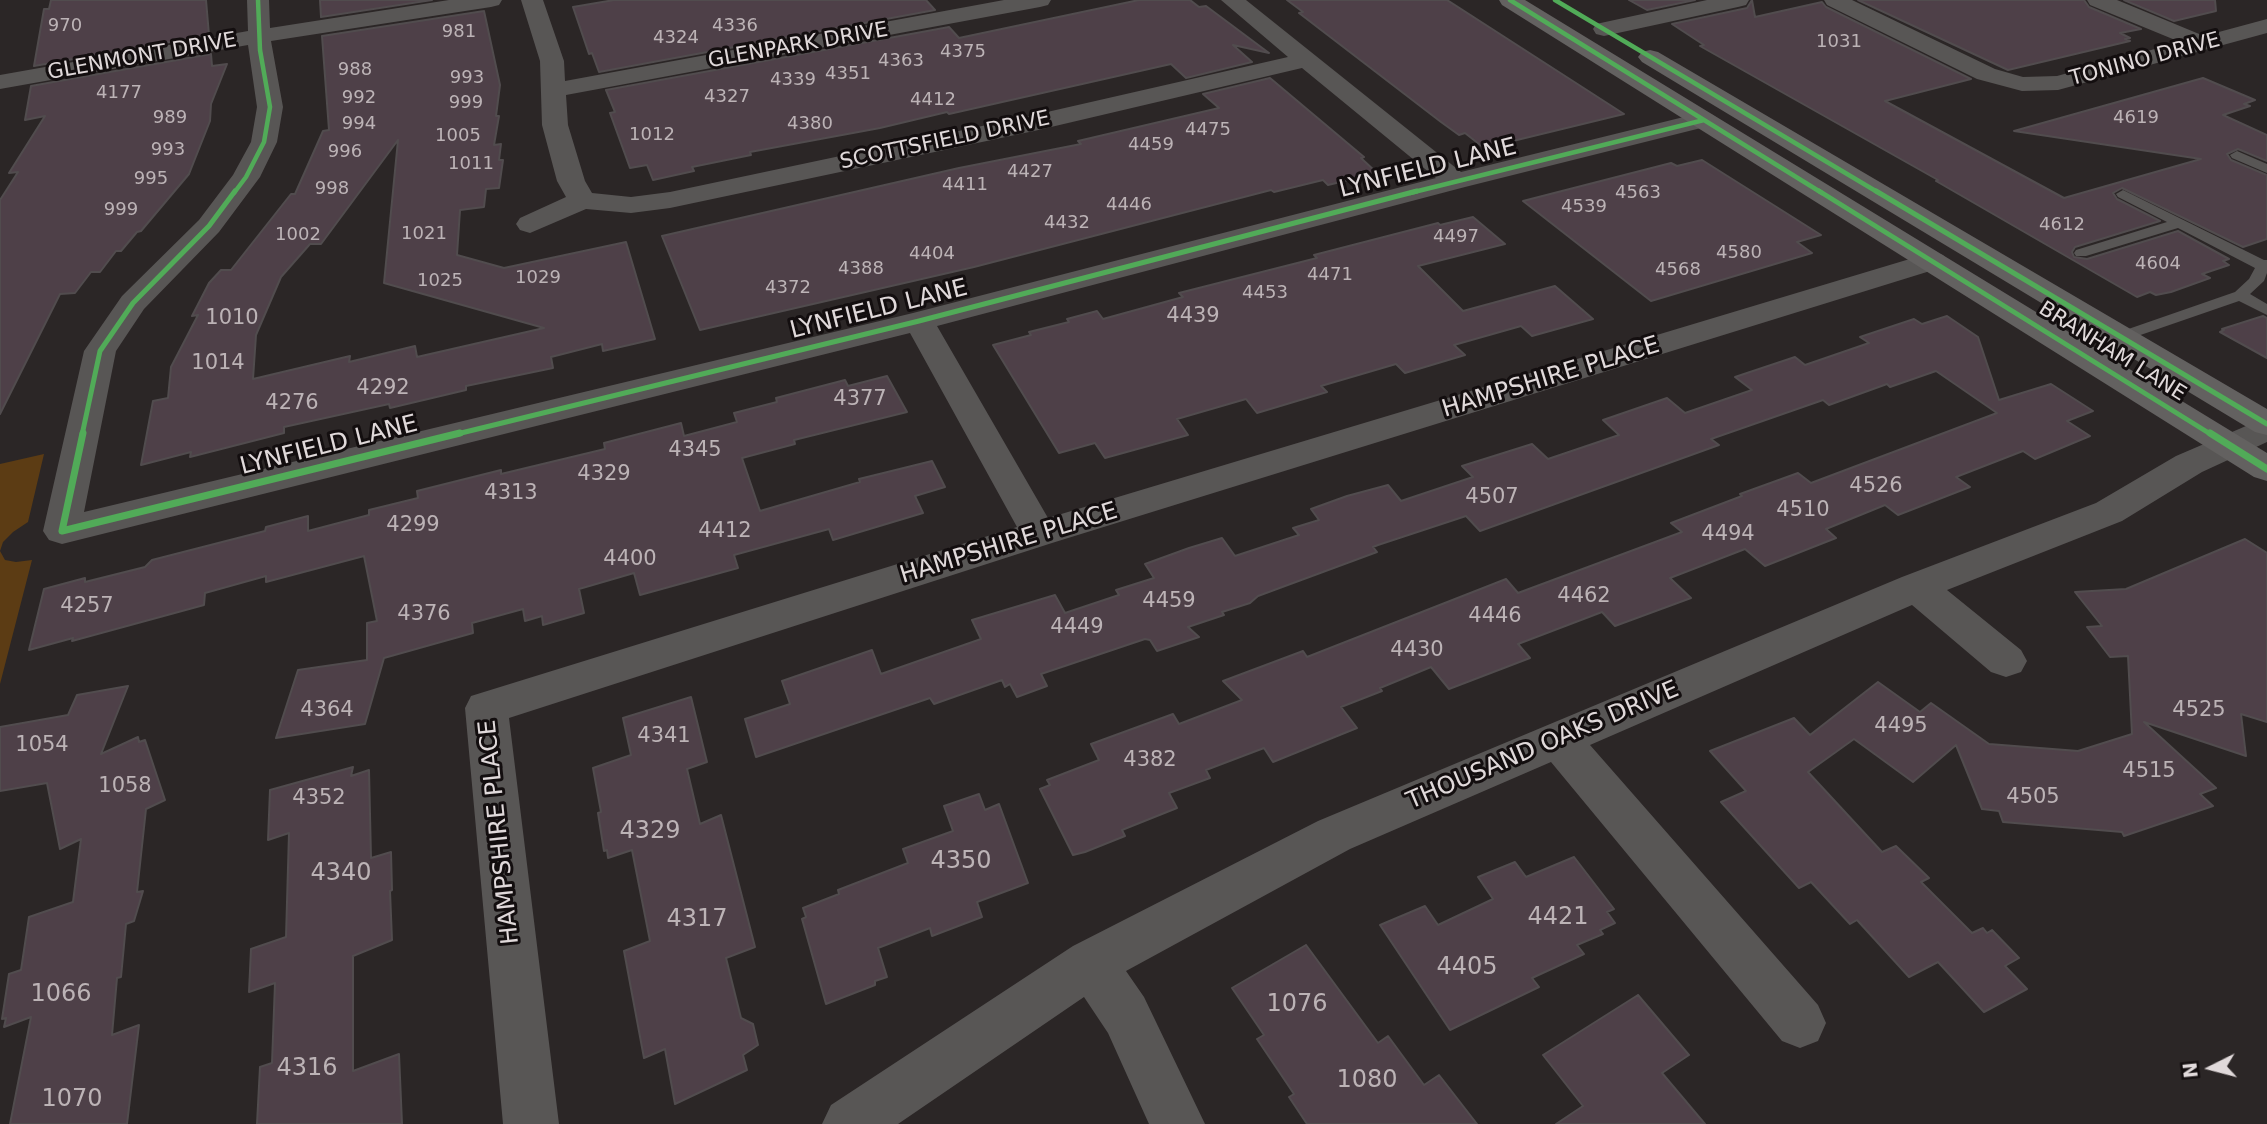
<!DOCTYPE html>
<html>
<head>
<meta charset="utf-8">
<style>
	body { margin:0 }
	#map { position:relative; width:2267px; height:1124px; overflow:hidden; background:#2b2626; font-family:"DejaVu Sans",sans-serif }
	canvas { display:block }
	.north { position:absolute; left:2176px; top:1033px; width:70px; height:70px; -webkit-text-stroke:5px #130e0f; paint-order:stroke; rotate:264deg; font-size:19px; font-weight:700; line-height:28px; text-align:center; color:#e0d9da }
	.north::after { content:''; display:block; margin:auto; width:24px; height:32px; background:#e0d9da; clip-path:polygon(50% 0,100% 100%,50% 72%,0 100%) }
</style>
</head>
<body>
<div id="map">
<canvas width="2267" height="1124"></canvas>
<div class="north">N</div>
</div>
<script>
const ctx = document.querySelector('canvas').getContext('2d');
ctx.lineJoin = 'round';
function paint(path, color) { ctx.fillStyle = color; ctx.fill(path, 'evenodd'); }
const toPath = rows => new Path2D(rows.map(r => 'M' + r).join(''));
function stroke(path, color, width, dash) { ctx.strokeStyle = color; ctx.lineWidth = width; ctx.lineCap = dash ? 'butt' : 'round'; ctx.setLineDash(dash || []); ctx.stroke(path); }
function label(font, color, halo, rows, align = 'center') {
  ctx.font = font + ' "DejaVu Sans",sans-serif'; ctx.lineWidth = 6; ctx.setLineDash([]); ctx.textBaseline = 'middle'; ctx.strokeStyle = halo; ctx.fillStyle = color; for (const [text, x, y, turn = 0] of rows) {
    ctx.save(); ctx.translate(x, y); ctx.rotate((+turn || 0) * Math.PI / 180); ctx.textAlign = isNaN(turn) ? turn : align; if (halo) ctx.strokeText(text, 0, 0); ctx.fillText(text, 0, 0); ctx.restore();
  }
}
paint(toPath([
	[44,454,28,522,13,532,3,542,0,551,5,560,16,562,32,560,0,684,0,464]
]), '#5c3c14');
const building = toPath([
	[51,0,206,0,209,35,34,66,44,9,49,9,51,0],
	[320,0,432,0,321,17,320,0],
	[614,0,926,0,935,10,599,72,592,53,589,54,573,7,614,0],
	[1139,0,1190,0,1199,7,1206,6,1269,53,1233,45,1252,62,1186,78,1171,64,949,114,947,112,880,128,750,152,751,155,692,167,694,171,653,180,647,165,630,168,610,113,615,112,606,90,949,27,959,38,1139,0],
	[1287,0,1447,0,1624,114,1484,148,1465,133,1459,135,1441,122,1299,13,1303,12,1287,0],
	[1629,0,1695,0,1647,10,1629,0],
	[1752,0,1755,17,1822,2,1826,7,1971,79,1885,101,2064,198,2201,159,2014,131,2203,78,2255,100,2244,104,2250,106,2223,115,2267,135,2267,161,2238,149,2227,154,2231,160,2267,175,2267,239,2243,247,2122,188,2113,193,2117,199,2160,221,2075,247,2072,252,2074,257,2087,259,2178,231,2229,259,2223,261,2229,265,2202,274,2210,278,2171,292,2156,295,2150,292,2137,297,1936,181,1938,180,1700,46,1704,45,1672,24,1747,8,1752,0],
	[1858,0,2084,0,2089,7,2141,29,2120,33,2130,38,2125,39,2130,41,2008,70,1858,0],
	[2124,0,2215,0,2216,11,2174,21,2124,0],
	[484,11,500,85,496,116,499,116,494,145,501,144,499,160,503,160,499,188,486,189,484,207,460,210,457,255,504,268,626,242,655,339,603,351,602,344,551,357,553,368,466,386,466,390,390,408,389,404,284,427,284,433,190,457,191,452,141,465,153,401,168,398,171,367,198,315,192,316,209,283,221,270,231,270,291,194,295,194,323,131,329,130,322,36,484,11],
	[398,140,384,283,544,328,417,357,415,346,349,362,350,356,253,379,256,335,281,277,310,244,321,244,398,140],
	[211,54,212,66,227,64,211,104,210,121,189,174,141,231,137,232,121,251,116,251,100,272,91,272,75,293,60,294,0,414,0,200,18,172,9,173,45,116,25,120,31,86,211,54],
	[1270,78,1364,157,1361,158,1377,173,1328,185,1323,180,1274,192,1271,190,974,267,700,330,662,236,959,168,1081,144,1078,141,1219,108,1203,94,1270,78],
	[1702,160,1821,235,1797,242,1812,253,1651,301,1523,201,1671,163,1677,166,1702,160],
	[1473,217,1505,244,1418,266,1463,311,1555,286,1593,319,1532,336,1521,326,1454,345,1465,355,1405,373,1396,364,1321,386,1327,392,1257,413,1246,399,1177,419,1188,435,1105,458,1095,443,1059,453,993,345,1031,335,1029,332,1069,322,1067,319,1097,311,1103,319,1183,297,1179,293,1317,258,1314,255,1438,223,1440,225,1473,217],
	[1947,316,1978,337,1999,400,2051,384,2093,411,2067,421,2090,436,2035,459,2023,451,1956,477,1970,487,1898,515,1885,505,1826,529,1836,538,1765,566,1745,549,1670,578,1691,598,1615,626,1602,612,1518,644,1530,658,1449,689,1431,667,1380,688,1382,691,1341,707,1357,728,1273,762,1264,748,1206,770,1210,778,1169,793,1177,808,1122,830,1125,836,1085,852,1073,855,1040,789,1050,785,1047,780,1099,760,1091,744,1173,714,1179,724,1242,700,1223,681,1303,651,1307,657,1506,579,1518,593,1682,532,1671,523,1742,496,1740,494,1798,473,1811,483,1997,413,1936,371,1890,387,1887,384,1829,405,1823,400,1711,439,1719,445,1480,531,1466,516,1378,545,1373,547,1377,552,1258,596,1250,603,1222,612,1224,615,1188,627,1199,637,1157,651,1150,640,1145,639,1041,674,1047,686,1017,697,1010,684,1005,687,1002,680,934,704,930,698,756,757,745,719,790,704,782,681,872,650,881,674,981,639,972,620,1055,595,1065,613,1119,595,1116,590,1154,578,1145,564,1189,548,1222,538,1235,556,1299,535,1293,528,1319,520,1311,509,1347,496,1388,485,1401,501,1473,477,1462,466,1532,444,1548,459,1619,435,1603,420,1667,398,1685,413,1752,390,1735,377,1795,357,1805,365,1869,343,1860,337,1914,319,1922,324,1947,316],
	[2263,316,2267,318,2267,358,2220,332,2224,330,2222,329,2263,316],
	[887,376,907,412,794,440,795,444,742,458,760,511,860,482,859,479,932,461,945,487,915,496,923,513,833,540,829,529,734,555,738,568,640,595,634,573,579,589,584,613,543,625,542,616,525,621,523,609,472,623,473,633,384,658,365,724,276,738,298,670,367,660,367,623,377,621,364,556,266,582,266,576,205,593,204,605,72,641,73,638,29,650,44,589,85,578,85,582,145,567,152,560,265,531,266,527,308,516,308,531,369,515,369,510,418,498,417,491,501,470,501,474,605,449,604,443,681,423,684,436,737,422,734,413,777,402,776,398,845,380,848,386,887,376],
	[2245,539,2267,553,2267,722,2241,714,2246,756,2144,722,2216,788,2200,794,2213,806,2124,836,2122,832,2003,822,1999,811,1982,809,1956,745,1913,782,1854,739,1808,772,1882,852,1896,846,1929,878,1921,882,1972,933,1983,928,1987,933,1992,930,2019,958,2005,966,2027,989,1984,1012,1938,962,1909,977,1857,920,1850,924,1811,882,1799,888,1721,802,1746,791,1710,751,1794,718,1810,735,1878,682,1920,712,1931,703,1989,744,2078,751,2132,734,2128,656,2110,657,2087,627,2102,626,2075,592,2126,589,2245,539],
	[128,686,101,754,138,737,139,742,145,740,165,800,146,809,137,892,143,891,134,921,126,924,121,977,117,978,112,1035,139,1025,127,1124,10,1124,31,1017,4,1027,6,1018,2,1019,9,974,21,970,29,917,73,902,81,839,60,849,47,783,0,791,0,727,68,715,77,695,128,686],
	[691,697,707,762,687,769,700,824,721,815,755,947,726,958,741,1018,753,1024,758,1045,743,1055,747,1070,675,1104,665,1049,644,1058,624,951,650,941,632,850,608,858,607,850,604,851,598,813,601,812,593,768,631,755,623,718,691,697],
	[353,767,351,776,369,770,371,858,391,852,392,890,390,891,392,940,353,956,353,1071,399,1054,402,1124,257,1124,260,1067,272,1063,275,983,249,992,251,949,286,937,289,833,268,840,270,790,353,767],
	[979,794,985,810,999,804,1028,883,977,902,982,917,932,936,930,928,878,948,887,977,875,981,875,985,826,1004,802,919,806,917,803,908,839,894,838,890,908,863,903,849,953,831,944,806,979,794],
	[1574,857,1614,909,1607,912,1615,923,1600,930,1603,934,1577,945,1584,954,1532,978,1539,987,1450,1030,1380,925,1425,906,1438,925,1493,899,1478,877,1515,862,1526,877,1574,857],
	[1306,945,1378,1043,1388,1036,1424,1085,1439,1075,1477,1124,1307,1124,1289,1097,1294,1094,1257,1039,1264,1035,1232,988,1306,945],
	[1638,995,1689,1055,1662,1073,1705,1124,1556,1124,1583,1106,1543,1055,1638,995]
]);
paint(building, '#4e4048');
stroke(building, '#514c4e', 2);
paint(toPath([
	[2237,151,2267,164,2267,173,2232,158,2230,155,2237,151],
	[2123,190,2264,260,2267,260,2267,273,2264,281,2250,294,2267,304,2267,315,2239,301,2126,340,2114,340,2112,337,2114,334,2235,292,2249,279,2255,268,2178,228,2086,256,2076,256,2074,253,2076,250,2167,222,2118,197,2116,194,2123,190]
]), '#585655');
paint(toPath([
	[247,0,269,0,270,28,449,0,502,0,499,5,491,7,271,41,283,107,277,142,260,177,219,232,144,309,116,351,84,512,913,313,1436,178,1302,68,1034,131,670,208,631,213,586,209,530,233,520,230,516,224,520,218,566,197,557,181,542,125,540,61,521,0,543,0,564,61,565,81,1004,0,1051,0,1048,5,1040,7,566,95,568,125,585,181,592,193,631,197,670,192,1034,115,1288,57,1221,0,1246,0,1461,172,1704,112,1713,115,1717,120,1713,125,1465,187,937,326,1048,518,1923,255,1933,252,1943,255,1948,261,1943,267,1052,543,509,718,559,1124,503,1124,465,708,471,696,1017,527,910,333,62,544,49,540,43,531,84,351,122,296,199,220,233,175,251,142,257,107,248,45,0,89,0,75,248,31,247,0],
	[1707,0,1749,0,1746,5,1738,7,1604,36,1596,34,1593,29,1596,24,1707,0],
	[1824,0,1852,0,1995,69,2023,77,2057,76,2180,42,2090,5,2087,0,2117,0,2204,36,2267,19,2267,33,2058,90,2022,91,1977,79,1827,5,1824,0],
	[2267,417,2267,442,2202,472,2122,521,1947,590,2021,650,2027,661,2021,672,2006,677,1991,672,1912,605,1590,745,1818,1005,1826,1023,1818,1041,1800,1048,1782,1041,1551,762,1350,849,1126,971,1144,997,1205,1124,1149,1124,1108,1033,1084,997,898,1124,822,1124,831,1105,1073,946,1318,821,1902,577,2096,503,2176,456,2267,417]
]), '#585655');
paint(toPath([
	[1499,0,1525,0,2267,453,2267,481,2254,477,1502,5,1499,0],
	[1650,50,1658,52,2267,409,2267,435,2255,432,1642,62,1638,57,1642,52,1650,50]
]), '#636160');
stroke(toPath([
	[1510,0,1822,193],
	[1555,0,1879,193],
	[234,193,246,177,264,142,270,107,260,50,258,0],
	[1410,193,1704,120]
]), '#51ab58', 4.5);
stroke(toPath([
	[1819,191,2212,435],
	[1876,191,2267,424],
	[82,435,100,351,133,303,209,226,235,191],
	[453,435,919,321,1417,191]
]), '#51ab58', 5);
stroke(toPath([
	[83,433,62,531,460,433],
	[2210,433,2267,469]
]), '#51ab58', 7);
label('18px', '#bcb3b6', null, [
	["970",65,26],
	["4336",735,26],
	["981",459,32],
	["4324",676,38],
	["1031",1839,42],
	["4375",963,52],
	["4363",901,61],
	["988",355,70],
	["4351",848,74],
	["993",467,78],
	["4339",793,80],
	["4177",119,93],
	["4327",727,97],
	["992",359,98],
	["4412",933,100],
	["999",466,103],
	["989",170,118],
	["4619",2136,118],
	["994",359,124],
	["4380",810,124],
	["4475",1208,130],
	["1012",652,135],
	["1005",458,136],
	["4459",1151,145],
	["993",168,150],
	["996",345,152],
	["1011",471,164],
	["4427",1030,172],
	["995",151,179],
	["4411",965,185],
	["998",332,189],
	["4563",1638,193],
	["4446",1129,205],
	["4539",1584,207],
	["999",121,210],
	["4432",1067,223],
	["4612",2062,225],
	["1021",424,234],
	["1002",298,235],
	["4497",1456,237],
	["4580",1739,253],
	["4404",932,254],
	["4604",2158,264],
	["4388",861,269],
	["4568",1678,270],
	["4471",1330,275],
	["1029",538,278],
	["1025",440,281],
	["4372",788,288],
	["4453",1265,293]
]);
label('21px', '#e0d9da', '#130e0f', [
	["GLENPARK DRIVE",798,46,-10],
	["GLENMONT DRIVE",142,57,-10],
	["TONINO DRIVE",2145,60,-15],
	["SCOTTSFIELD DRIVE",945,141,-12],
	["BRANHAM LANE",2112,352,32]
]);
label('21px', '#bcb3b6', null, [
	["4439",1193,317],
	["1010",232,319],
	["1014",218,364],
	["4292",383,389],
	["4377",860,400],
	["4276",292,404],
	["4345",695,451],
	["4329",604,475],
	["4526",1876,487],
	["4313",511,494],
	["4507",1492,498],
	["4510",1803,511],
	["4299",413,526],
	["4412",725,532],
	["4494",1728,535],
	["4400",630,560],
	["4462",1584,597],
	["4459",1169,602],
	["4257",87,607],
	["4376",424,615],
	["4446",1495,617],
	["4449",1077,628],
	["4430",1417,651],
	["4364",327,711],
	["4525",2199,711],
	["4495",1901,727],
	["4341",664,737],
	["1054",42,746],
	["4382",1150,761],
	["4515",2149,772],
	["1058",125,787],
	["4505",2033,798],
	["4352",319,799]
]);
label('24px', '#e0d9da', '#130e0f', [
	["LYNFIELD LANE",1428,169,-14],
	["LYNFIELD LANE",879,310,-14],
	["HAMPSHIRE PLACE",1551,378,-17],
	["LYNFIELD LANE",329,446,-14],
	["HAMPSHIRE PLACE",1009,544,-17],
	["THOUSAND OAKS DRIVE",1543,746,-23],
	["HAMPSHIRE PLACE",500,832,-96]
]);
label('24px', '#bcb3b6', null, [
	["4329",650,832],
	["4350",961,862],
	["4340",341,874],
	["4421",1558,918],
	["4317",697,920],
	["4405",1467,968],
	["1066",61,995],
	["1076",1297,1005],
	["4316",307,1069],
	["1080",1367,1081],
	["1070",72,1100]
]);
</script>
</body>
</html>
